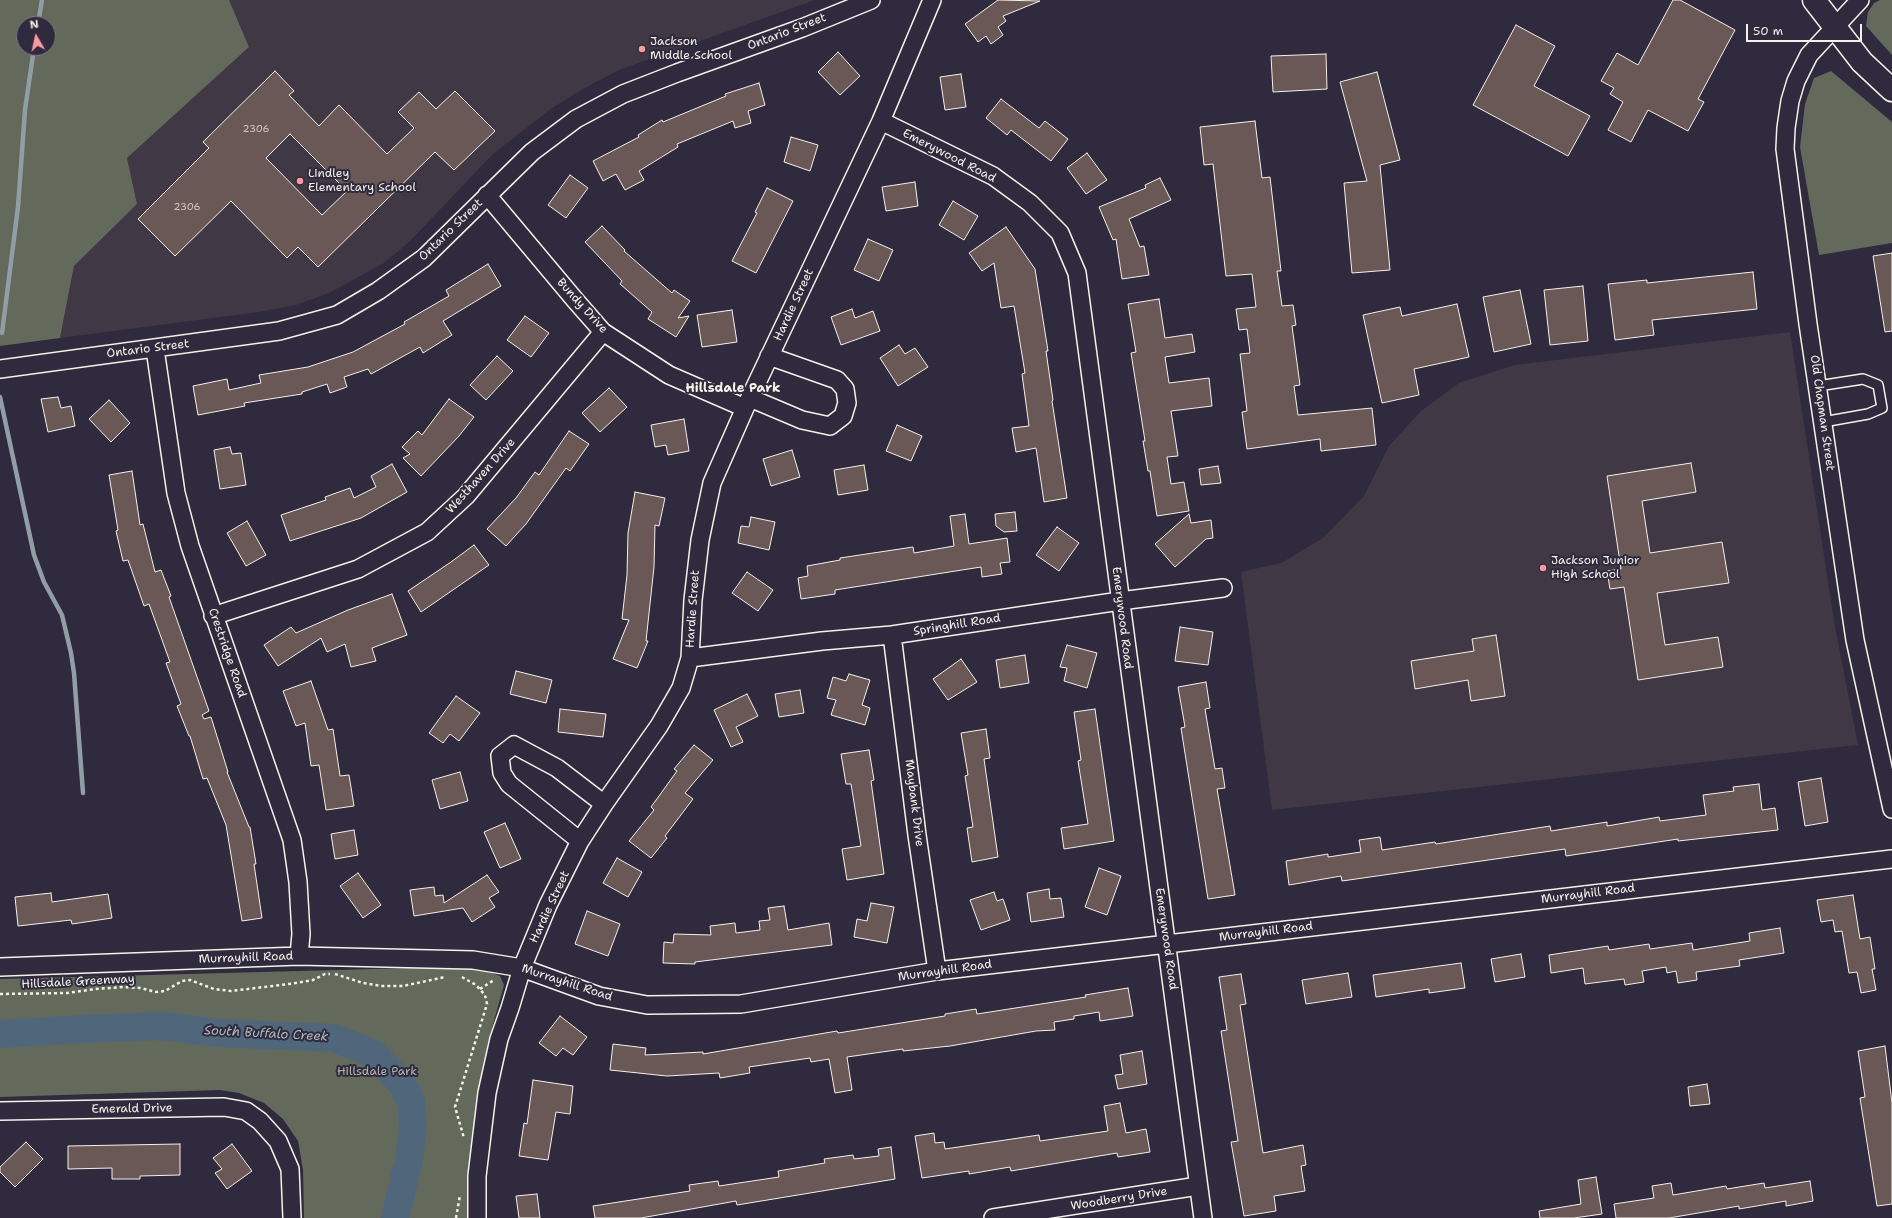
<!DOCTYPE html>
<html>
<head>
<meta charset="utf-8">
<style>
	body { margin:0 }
	#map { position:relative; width:1892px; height:1218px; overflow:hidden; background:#2f2a3d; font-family:"Shantell Sans",sans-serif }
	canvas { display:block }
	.north { position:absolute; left:16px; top:16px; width:40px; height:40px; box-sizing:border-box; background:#2f2a3d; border:1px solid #7e7a81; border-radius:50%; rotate:351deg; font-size:11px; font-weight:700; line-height:16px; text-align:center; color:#f4f1e8 }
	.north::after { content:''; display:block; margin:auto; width:14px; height:18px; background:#ff9aa2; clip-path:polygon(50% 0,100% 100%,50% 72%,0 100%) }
	.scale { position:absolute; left:1746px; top:24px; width:116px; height:18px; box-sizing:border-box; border:2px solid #f4f1e8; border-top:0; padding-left:5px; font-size:12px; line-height:14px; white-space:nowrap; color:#f4f1e8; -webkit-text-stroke:3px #2f2a3d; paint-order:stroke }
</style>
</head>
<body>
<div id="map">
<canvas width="1892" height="1218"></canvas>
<div class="north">N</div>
<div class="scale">50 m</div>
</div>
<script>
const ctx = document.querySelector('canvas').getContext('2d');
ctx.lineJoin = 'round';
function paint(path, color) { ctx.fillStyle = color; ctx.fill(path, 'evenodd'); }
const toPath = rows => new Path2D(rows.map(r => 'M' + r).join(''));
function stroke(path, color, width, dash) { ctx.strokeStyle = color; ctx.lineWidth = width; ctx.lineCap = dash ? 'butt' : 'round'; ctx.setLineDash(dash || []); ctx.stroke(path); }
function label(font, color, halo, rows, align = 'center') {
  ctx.font = font + ' "Shantell Sans",sans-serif'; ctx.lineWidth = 4; ctx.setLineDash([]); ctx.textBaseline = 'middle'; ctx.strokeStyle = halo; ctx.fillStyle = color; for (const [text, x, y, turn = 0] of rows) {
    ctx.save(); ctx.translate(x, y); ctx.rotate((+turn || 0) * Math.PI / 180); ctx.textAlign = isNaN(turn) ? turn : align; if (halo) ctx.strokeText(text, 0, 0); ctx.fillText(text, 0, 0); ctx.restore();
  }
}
paint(toPath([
	[229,0,815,0,619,70,581,90,552,108,493,154,410,241,384,263,329,293,296,305,259,312,60,338,74,266,137,204,127,158,249,47],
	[1790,332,1834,621,1858,745,1272,810,1241,572,1281,563,1323,538,1364,496,1389,446,1421,411,1459,383,1514,365]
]), '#403844');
paint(toPath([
	[0,0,229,0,249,47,127,158,137,204,74,266,60,338,0,346],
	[24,24,48,24,48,48,24,48],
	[1880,0,1892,0,1892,55,1866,26,1868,12,1874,3],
	[1831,71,1892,122,1892,243,1819,255,1800,147,1805,104,1814,78],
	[448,967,483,970,500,976,504,985,488,1042,474,1124,471,1162,471,1218,304,1218,303,1170,298,1141,283,1119,264,1103,239,1093,220,1090,0,1097,0,979]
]), '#63695b');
stroke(toPath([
	[38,24,42,0],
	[2,333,18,207,25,110,34,48],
	[0,397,34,555,44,582,62,615,71,653,74,673,83,793]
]), '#929ea7', 4.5);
stroke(toPath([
	[0,1034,81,1029,163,1026,219,1033,334,1038,374,1054,402,1084,411,1100,413,1125,409,1160,395,1218]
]), '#50677b', 28);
const building = toPath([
	[998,0,1040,1,1003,16,1006,21,998,27,1003,35,991,44,986,36,978,42,965,24,998,0],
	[1673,0,1680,0,1735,30,1698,99,1704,102,1688,131,1648,110,1631,142,1608,130,1623,102,1610,94,1614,88,1601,81,1617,53,1638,65,1673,0],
	[1516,25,1555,46,1534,86,1590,116,1568,156,1473,105,1516,25],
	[838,52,860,76,840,95,818,72,838,52],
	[1326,54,1327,89,1273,92,1271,56,1326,54],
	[275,71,294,91,289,95,319,126,339,105,387,154,414,128,398,112,419,92,436,109,455,91,495,131,454,170,435,152,318,267,298,247,287,258,231,201,175,256,138,219,209,148,203,142,275,71],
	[290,134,347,191,322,215,266,158,290,134],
	[1377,72,1400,160,1380,165,1390,270,1352,273,1344,183,1367,181,1340,82,1377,72],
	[961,74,966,107,945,110,940,77,961,74],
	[759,83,765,105,748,111,751,123,735,128,733,121,677,144,678,147,639,171,644,180,625,190,616,174,603,181,593,161,639,137,638,135,662,120,663,122,726,96,725,94,759,83],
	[1001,99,1039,128,1045,121,1068,139,1051,161,1011,130,1007,135,986,118,1001,99],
	[1255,121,1262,178,1270,177,1281,271,1277,271,1282,306,1293,305,1296,325,1292,326,1300,385,1294,386,1298,415,1372,408,1376,445,1321,451,1320,439,1247,449,1242,412,1247,411,1240,354,1250,353,1247,329,1239,330,1236,309,1256,307,1252,274,1226,276,1213,164,1204,165,1200,127,1255,121],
	[791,137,818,145,810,171,784,162,791,137],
	[1087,153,1107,180,1086,194,1067,168,1087,153],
	[570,175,588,188,566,218,548,205,570,175],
	[1160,178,1171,200,1129,219,1140,247,1144,246,1149,275,1122,279,1116,239,1113,240,1099,207,1146,188,1145,185,1160,178],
	[915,182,918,206,886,211,882,187,915,182],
	[767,188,793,201,756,273,732,261,757,213,755,212,767,188],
	[953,201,978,216,964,240,939,225,953,201],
	[602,226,625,250,624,251,672,293,674,290,690,301,678,318,689,316,676,337,648,319,652,312,620,284,622,281,585,242,602,226],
	[1006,227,1035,269,1048,351,1046,351,1053,400,1052,401,1067,498,1044,502,1036,448,1016,452,1012,428,1029,426,1022,374,1025,373,1014,306,1001,308,994,263,982,271,969,253,1006,227],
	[868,239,893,250,879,281,854,270,868,239],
	[1892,253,1892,331,1885,332,1873,256,1892,253],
	[488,264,501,286,443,321,452,335,423,353,420,347,371,374,368,369,344,377,347,387,330,393,327,384,302,392,302,394,244,403,245,406,198,415,193,386,227,379,229,390,261,383,259,375,308,367,353,352,405,324,404,322,449,296,446,290,488,264],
	[1753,272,1757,309,1652,320,1654,335,1615,340,1608,284,1647,280,1647,283,1753,272],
	[1583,286,1588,341,1550,345,1544,290,1583,286],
	[1520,290,1531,344,1494,352,1483,297,1520,290],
	[1159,299,1165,338,1192,334,1195,352,1165,357,1169,383,1209,378,1212,406,1171,411,1178,456,1167,457,1171,484,1184,482,1189,511,1157,516,1150,471,1148,471,1143,441,1145,441,1131,353,1136,352,1128,304,1159,299],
	[1457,304,1469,357,1414,369,1419,395,1382,403,1363,315,1400,307,1402,316,1457,304],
	[852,309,855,318,873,311,880,331,841,345,831,317,852,309],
	[732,310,737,342,702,347,697,315,732,310],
	[525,316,549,333,531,357,507,340,525,316],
	[899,345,905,354,915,348,928,367,898,386,880,358,899,345],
	[497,356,513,371,486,400,470,385,497,356],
	[609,388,627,407,600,432,582,413,609,388],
	[58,397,61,408,71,406,75,426,48,432,41,399,58,397],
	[449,399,474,417,459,436,421,476,403,458,410,454,402,447,418,431,422,435,449,399],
	[109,400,130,423,111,442,89,419,109,400],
	[684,419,689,451,668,455,666,445,655,447,651,425,684,419],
	[897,425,922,436,911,461,886,451,897,425],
	[569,431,589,444,570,471,566,468,526,524,506,546,487,529,516,498,535,472,539,475,569,431],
	[230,447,232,454,241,453,246,485,220,489,214,450,230,447],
	[792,450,800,477,771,486,763,459,792,450],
	[1691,463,1696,492,1642,501,1650,553,1722,542,1729,583,1657,593,1665,645,1718,637,1723,667,1638,680,1624,587,1610,589,1607,571,1621,569,1607,476,1691,463],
	[392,464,407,492,361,518,290,541,281,515,326,500,325,497,350,488,354,498,376,487,371,476,392,464],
	[864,465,868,490,838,495,834,470,864,465],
	[1218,466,1221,483,1201,485,1199,469,1218,466],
	[132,471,140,525,143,524,155,572,161,570,171,596,169,597,209,711,202,715,204,719,211,717,228,772,227,772,249,827,250,827,256,864,254,864,262,918,242,921,226,825,207,778,203,779,190,736,189,736,177,706,181,704,166,663,170,662,149,604,144,606,128,560,123,561,116,531,118,530,109,475,132,471],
	[635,492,665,498,659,526,655,525,654,567,646,641,648,641,637,668,613,659,629,620,622,619,627,575,628,533,635,492],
	[1015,512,1017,531,1004,532,996,526,995,514,1015,512],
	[965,514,969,544,1007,538,1010,562,1000,563,1002,574,982,577,981,567,835,590,835,594,801,599,798,578,808,576,807,566,840,560,840,558,913,547,914,553,954,546,950,516,965,514],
	[1189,514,1191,523,1211,520,1213,538,1206,539,1175,567,1155,544,1189,514],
	[751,517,775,522,769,550,738,543,741,526,749,527,751,517],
	[247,521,266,555,246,566,227,533,247,521],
	[1057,527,1079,543,1059,571,1036,555,1057,527],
	[474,545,489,565,421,612,408,591,451,562,474,545],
	[747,572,773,590,758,611,732,593,747,572],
	[392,594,407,635,372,648,376,661,351,667,345,644,327,652,321,638,278,666,264,645,291,627,296,633,348,610,392,594],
	[1180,627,1213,632,1208,665,1175,661,1180,627],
	[1496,635,1505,696,1471,701,1468,680,1415,689,1411,661,1474,651,1472,639,1496,635],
	[1067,645,1097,653,1087,688,1064,681,1067,668,1060,667,1067,645],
	[1025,655,1029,683,1000,688,996,660,1025,655],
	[961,659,977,682,948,700,933,679,961,659],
	[516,671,552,680,546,703,510,694,516,671],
	[849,674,870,680,862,705,870,708,865,725,831,715,836,700,827,698,833,677,846,681,849,674],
	[311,681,328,730,333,729,340,776,349,775,354,806,326,810,319,765,311,766,305,723,296,726,283,691,311,681],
	[1206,682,1210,708,1205,709,1215,769,1222,768,1225,788,1217,789,1235,895,1208,899,1181,728,1185,727,1178,687,1206,682],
	[800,690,804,713,779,717,775,694,800,690],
	[747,694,758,716,736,727,743,742,731,747,714,710,747,694],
	[456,696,480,713,459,741,450,734,443,743,429,733,456,696],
	[560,709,606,714,603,737,558,732,560,709],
	[1095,709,1114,841,1064,849,1061,828,1088,824,1078,761,1081,760,1074,712,1095,709],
	[986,729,990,758,984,759,998,857,972,862,967,828,973,827,965,776,968,775,961,733,986,729],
	[694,745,713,760,685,793,693,799,665,836,667,838,651,858,629,841,654,810,651,807,677,771,674,769,694,745],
	[869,750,874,780,871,781,884,874,847,880,842,849,861,846,851,784,846,784,841,754,869,750],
	[460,772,468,801,440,809,432,780,460,772],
	[1821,778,1828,822,1805,826,1798,782,1821,778],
	[1759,784,1762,810,1775,808,1778,830,1678,841,1678,839,1566,856,1565,849,1342,881,1341,876,1289,885,1286,861,1328,854,1328,857,1361,852,1359,840,1380,837,1382,850,1435,842,1436,844,1550,826,1551,831,1607,822,1607,826,1659,817,1660,821,1706,815,1703,795,1734,791,1733,787,1759,784],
	[505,823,521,859,500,868,484,832,505,823],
	[354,830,358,855,335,859,331,834,354,830],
	[617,858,642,872,628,897,603,883,617,858],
	[1099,868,1121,876,1107,915,1085,907,1099,868],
	[358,873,381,905,363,918,340,886,358,873],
	[487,875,499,892,489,898,495,907,472,922,463,908,414,916,410,890,434,887,435,896,443,895,444,903,487,875],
	[1049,889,1050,899,1061,898,1064,917,1031,922,1027,893,1049,889],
	[994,892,997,901,1003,899,1010,920,981,930,970,900,994,892],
	[51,893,52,902,108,894,112,918,72,924,71,920,18,926,15,897,51,893],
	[1853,895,1860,939,1870,937,1875,969,1872,969,1876,990,1861,993,1857,972,1849,973,1842,931,1835,932,1833,920,1821,922,1817,900,1853,895],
	[871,903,894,907,887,943,854,937,857,919,867,921,871,903],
	[784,906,788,930,829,923,832,945,695,962,695,964,663,963,664,942,673,943,674,934,711,935,710,926,735,923,736,933,760,930,759,921,770,920,768,908,784,906],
	[587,911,620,924,608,956,575,944,587,911],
	[1780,928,1784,953,1739,960,1740,966,1696,972,1697,980,1678,983,1676,971,1667,973,1666,967,1642,971,1644,982,1625,985,1624,979,1585,984,1583,968,1551,973,1549,955,1608,946,1609,950,1649,944,1650,949,1692,943,1693,950,1750,941,1749,933,1780,928],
	[1521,954,1525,977,1495,982,1491,959,1521,954],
	[1461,963,1465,988,1429,993,1429,989,1376,997,1373,975,1461,963],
	[1348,973,1352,997,1306,1004,1302,980,1348,973],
	[1241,974,1246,1004,1240,1005,1263,1153,1303,1145,1306,1165,1301,1166,1305,1191,1274,1196,1276,1211,1244,1216,1231,1142,1238,1141,1221,1031,1227,1030,1219,977,1241,974],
	[1128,988,1133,1016,1100,1021,1099,1012,1074,1016,1074,1019,1054,1022,1055,1030,1036,1031,950,1046,903,1051,903,1049,847,1057,852,1090,835,1093,829,1059,811,1062,810,1058,749,1067,750,1073,720,1078,719,1073,667,1076,610,1070,613,1044,646,1048,645,1055,703,1052,703,1054,837,1031,838,1033,945,1016,945,1014,976,1009,977,1014,1086,997,1085,995,1128,988],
	[560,1016,587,1037,573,1055,563,1048,556,1056,539,1043,560,1016],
	[1885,1046,1892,1103,1892,1204,1877,1206,1860,1098,1865,1097,1858,1051,1885,1046],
	[1142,1051,1147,1084,1118,1089,1115,1075,1123,1074,1120,1055,1142,1051],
	[533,1080,573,1086,570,1114,556,1112,548,1160,519,1156,524,1123,527,1124,533,1080],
	[1707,1084,1710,1104,1690,1106,1688,1087,1707,1084],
	[1120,1103,1126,1133,1146,1129,1150,1152,1118,1157,1117,1153,1011,1171,1010,1167,969,1174,969,1171,922,1178,915,1136,934,1133,935,1143,944,1142,945,1149,1039,1135,1040,1141,1108,1131,1104,1106,1120,1103],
	[26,1142,43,1159,15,1187,0,1172,0,1167,26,1142],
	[180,1144,180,1175,140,1176,140,1179,112,1179,112,1168,68,1169,68,1146,180,1144],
	[232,1144,252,1171,227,1189,215,1173,222,1169,213,1158,232,1144],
	[891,1147,895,1179,737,1205,736,1201,641,1218,595,1218,593,1206,690,1191,689,1185,718,1181,719,1186,779,1177,778,1171,825,1163,824,1159,853,1155,854,1159,879,1156,878,1149,891,1147],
	[1596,1177,1602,1214,1574,1218,1540,1218,1539,1211,1581,1204,1578,1180,1596,1177],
	[1810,1181,1813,1201,1786,1206,1786,1201,1739,1209,1739,1206,1669,1218,1616,1218,1614,1204,1654,1198,1652,1186,1671,1183,1673,1195,1726,1186,1727,1189,1764,1183,1765,1188,1810,1181],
	[537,1194,540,1218,519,1218,516,1196,537,1194]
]);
paint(building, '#695856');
stroke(building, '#f4f1e8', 1);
const service = toPath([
	[1818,386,1863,379,1878,385,1882,408,1868,414,1823,422]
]);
const minor = toPath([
	[1860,0,1809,55,1796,81,1790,101,1786,128,1785,149,1808,324,1855,640,1892,809],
	[881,121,993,176,1030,203,1060,233,1077,273,1203,1218],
	[487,195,575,300,603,332,669,375,745,408],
	[155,349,176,493,190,546,292,840,298,882,301,934,299,956],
	[0,369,279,331,337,315,378,291,424,258,532,152,576,119,623,94,677,73,802,28,871,0],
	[750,398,802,420,830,426,843,416,847,403,845,389,837,380,769,356],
	[213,616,358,569,427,532,466,496,603,332],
	[892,635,917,835,937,971],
	[690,658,822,641,892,635,1120,601,1223,588],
	[580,841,509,784,502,773,500,756,514,745,557,768,604,804],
	[0,967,299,956,473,960,522,968,599,996,647,1005,741,1004,937,971,1892,859],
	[0,1111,224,1107,246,1111,260,1121,278,1141,290,1169,292,1218],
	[477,1218,477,1176,487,1093,499,1039,510,1008,522,968,548,905,580,841,604,804,659,726,681,688,690,658,693,600,700,540,712,483,745,408,881,121,932,0],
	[993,1218,1198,1186]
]);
const secondary = toPath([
	[1814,0,1862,62,1892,90]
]);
stroke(service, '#f4f1e8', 12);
stroke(minor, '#f4f1e8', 20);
stroke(secondary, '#f4f1e8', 25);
stroke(toPath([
	[335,974,363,983,381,986,403,986,445,977],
	[462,977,476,985,485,995,487,1004,455,1107,464,1138],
	[480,989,494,980],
	[0,994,67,993,96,989,123,987,141,988,156,992,165,991,182,981,190,980,214,989,231,991,289,984,313,980,325,974,330,974],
	[456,1218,460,1195]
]), '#f4f1e8', 2.5, [3, 3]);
stroke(service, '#2f2a3d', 9);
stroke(minor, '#2f2a3d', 17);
stroke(secondary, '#2f2a3d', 22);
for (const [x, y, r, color] of [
	[642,49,4,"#ff9aa2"],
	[300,181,4,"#ff9aa2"],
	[1543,568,4,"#ff9aa2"]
]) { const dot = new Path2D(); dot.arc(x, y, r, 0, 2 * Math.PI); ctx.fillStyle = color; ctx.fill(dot); stroke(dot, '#2f2a3d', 1.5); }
label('10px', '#d1cbc4', null, [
	["2306",256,129],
	["2306",187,207]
]);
label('12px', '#f4f1e8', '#2f2a3d', [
	["Ontario Street",787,32,-21],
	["Emerywood Road",949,156,27],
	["Ontario Street",451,230,-44],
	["Hardie Street",794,305,-65],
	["Bundy Drive",582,306,48],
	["Ontario Street",148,349,-7],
	["Old Chapman Street",1822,413,82],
	["Westhaven Drive",481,476,-48],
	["Hardie Street",693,609,-86],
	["Emerywood Road",1122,618,83],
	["Springhill Road",957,625,-9],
	["Crestridge Road",227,653,71],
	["Maybank Drive",914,803,83],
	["Murrayhill Road",1588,894,-7],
	["Hardie Street",550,907,-65],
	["Murrayhill Road",1266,932,-7],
	["Emerywood Road",1166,939,82],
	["Murrayhill Road",246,958,-2],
	["Murrayhill Road",945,971,-8],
	["Hillsdale Greenway",78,982,-3],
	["Murrayhill Road",567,983,18],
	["Emerald Drive",132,1109,-1],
	["Woodberry Drive",1119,1199,-9]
]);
label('12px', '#f4f1e8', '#2f2a3d', [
	["Jackson",650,42],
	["Middle School",650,56],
	["Lindley",308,174],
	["Elementary School",308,188],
	["Jackson Junior",1551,561],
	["High School",1551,575]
], 'left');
label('12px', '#b3b4a9', '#2f2a3d', [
	["Hillsdale Park",377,1072]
]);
label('bold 13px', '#f4f1e8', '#2f2a3d', [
	["Hillsdale Park",733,389]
]);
label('italic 13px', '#b2babc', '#2f2a3d', [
	["South Buffalo Creek",266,1034,3]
]);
</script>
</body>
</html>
